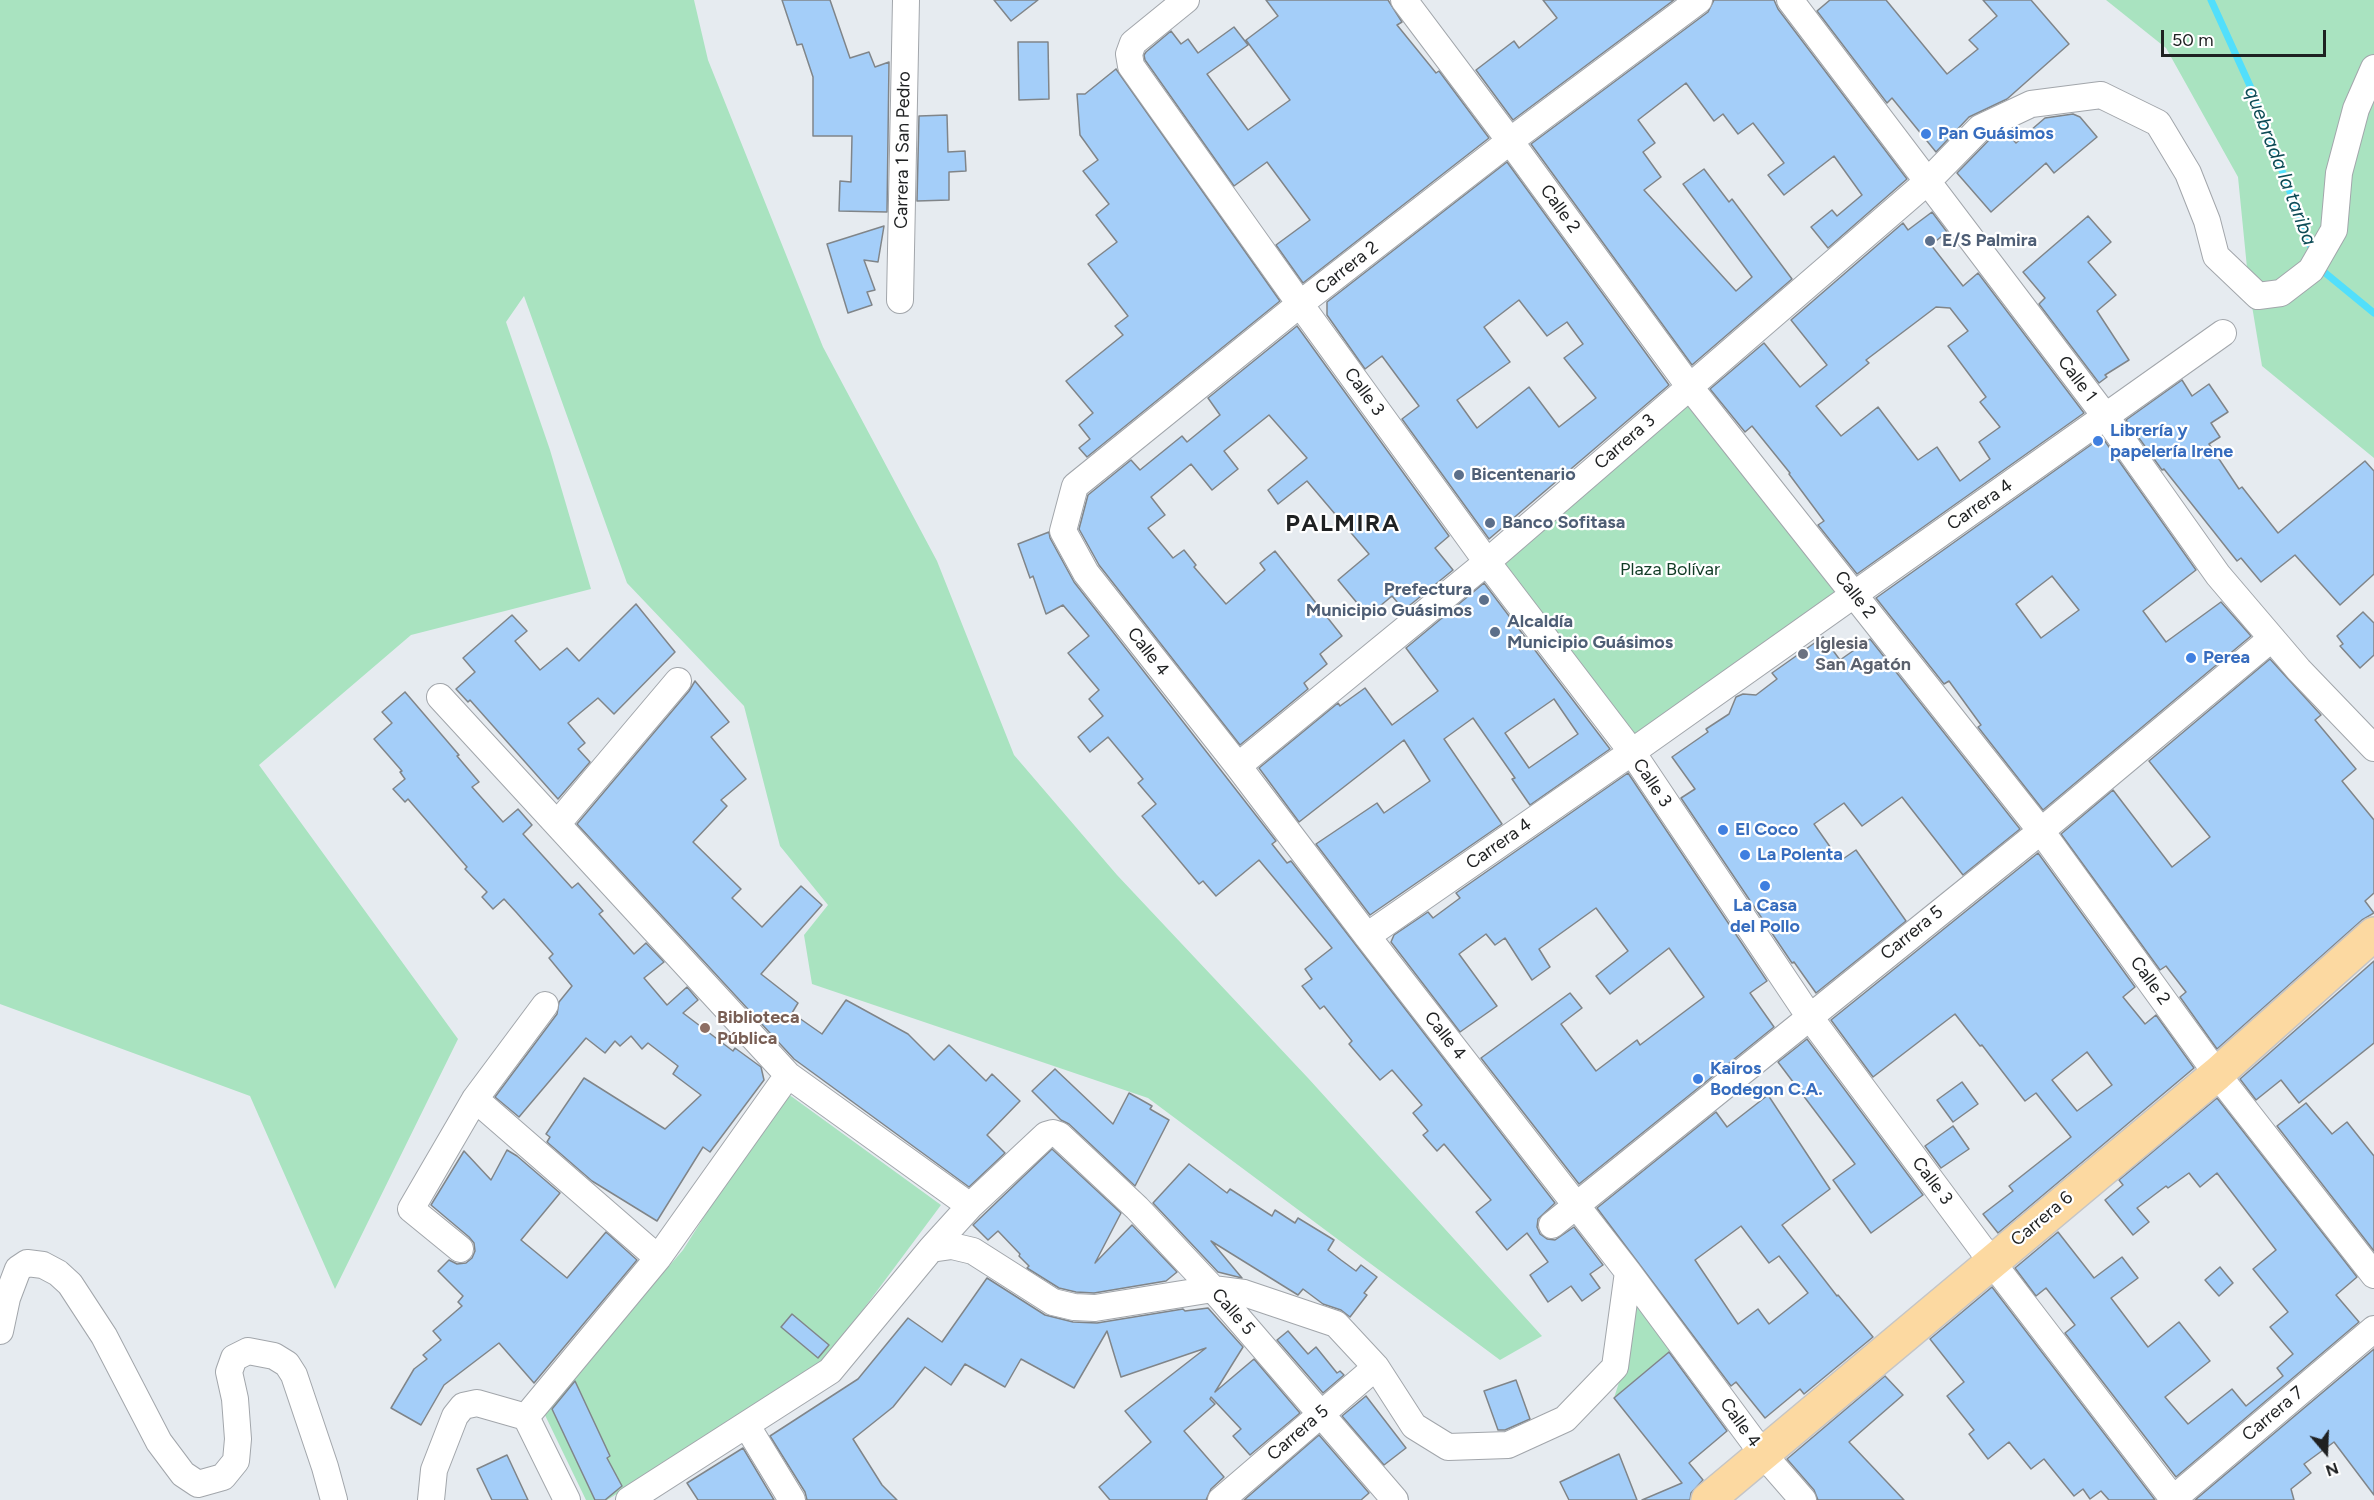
<!DOCTYPE html>
<html>
<head>
<meta charset="utf-8">
<style>
	body { margin:0 }
	#map { position:relative; width:2374px; height:1500px; overflow:hidden; background:#e6ebf0; font-family:Figtree,sans-serif }
	canvas { display:block }
	.north { position:absolute; left:2296px; top:1422px; width:60px; height:60px; -webkit-text-stroke:4px #fff; paint-order:stroke; rotate:161deg; font-size:16px; font-weight:700; line-height:24px; text-align:center; color:#1f2122 }
	.north::after { content:''; display:block; margin:auto; width:21px; height:27px; background:#1f2122; clip-path:polygon(50% 0,100% 100%,50% 72%,0 100%) }
	.scale { position:absolute; left:2161px; top:30px; width:165px; height:27px; box-sizing:border-box; border:3px solid #1f2122; border-top:0; padding-left:8px; font-size:18px; line-height:21px; white-space:nowrap; color:#1f2122; -webkit-text-stroke:4px #fff; paint-order:stroke }
</style>
</head>
<body>
<div id="map">
<canvas width="2374" height="1500"></canvas>
<div class="north">N</div>
<div class="scale">50 m</div>
</div>
<script>
const ctx = document.querySelector('canvas').getContext('2d');
ctx.lineJoin = 'round';
function paint(path, color) { ctx.fillStyle = color; ctx.fill(path, 'evenodd'); }
const toPath = rows => new Path2D(rows.map(r => 'M' + r).join(''));
function stroke(path, color, width, dash) { ctx.strokeStyle = color; ctx.lineWidth = width; ctx.lineCap = dash ? 'butt' : 'round'; ctx.setLineDash(dash || []); ctx.stroke(path); }
function label(font, color, halo, rows, align = 'center') {
  ctx.font = font + ' Figtree,sans-serif'; ctx.lineWidth = 4.5; ctx.setLineDash([]); ctx.textBaseline = 'middle'; ctx.strokeStyle = halo; ctx.fillStyle = color; for (const [text, x, y, turn = 0] of rows) {
    ctx.save(); ctx.translate(x, y); ctx.rotate((+turn || 0) * Math.PI / 180); ctx.textAlign = isNaN(turn) ? turn : align; if (halo) ctx.strokeText(text, 0, 0); ctx.fillText(text, 0, 0); ctx.restore();
  }
}
paint(toPath([
	[0,0,694,0,708,60,823,347,937,561,1014,755,1117,875,1308,1078,1542,1336,1500,1360,1148,1098,812,984,804,935,828,905,780,846,744,706,627,583,524,296,506,322,550,450,591,589,411,635,259,765,458,1039,335,1289,250,1096,0,1004],
	[2106,0,2374,0,2374,458,2262,366,2249,288,2238,177,2166,48],
	[1689,386,1853,593,1632,752,1487,562],
	[784,1091,941,1205,821,1366,607,1500,586,1500,543,1411,683,1250],
	[1634,1297,1672,1349,1614,1398,1630,1348]
]), '#a9e3c0');
stroke(toPath([
	[2211,0,2251,88,2313,253],
	[2318,267,2374,313]
]), '#52dffb', 7);
const building = toPath([
	[782,0,830,0,850,58,869,52,875,67,889,62,887,212,839,211,840,181,851,182,852,136,813,136,813,77,802,44,797,45,782,0],
	[994,0,1038,0,1011,21,994,0],
	[1266,0,1388,0,1402,22,1397,25,1436,73,1439,71,1489,138,1303,283,1276,245,1310,220,1267,162,1234,186,1145,60,1144,55,1146,52,1171,31,1181,44,1188,39,1198,53,1234,27,1248,45,1207,74,1248,130,1290,100,1246,40,1278,16,1266,0],
	[1543,0,1674,0,1513,120,1476,70,1514,41,1519,48,1557,18,1543,0],
	[1714,0,1774,0,1778,9,1907,179,1828,248,1811,227,1832,210,1837,216,1862,195,1834,156,1784,195,1768,175,1784,163,1753,123,1738,134,1723,114,1714,121,1686,83,1638,120,1655,143,1643,152,1661,177,1644,190,1736,291,1752,277,1683,184,1704,169,1729,202,1732,199,1792,279,1692,365,1531,144,1708,12,1714,0],
	[1830,0,1886,0,1947,74,1978,49,1969,40,1997,16,1983,0,2031,0,2069,44,2007,99,1969,117,1936,152,1892,98,1887,103,1817,11,1830,0],
	[1018,42,1048,42,1049,99,1019,100,1018,42],
	[1116,69,1280,301,1087,457,1079,448,1090,439,1079,425,1093,413,1066,381,1123,335,1115,326,1128,316,1088,264,1117,242,1096,215,1109,204,1083,171,1098,160,1080,135,1077,94,1085,94,1116,69],
	[2073,114,2080,117,2097,137,2054,173,2046,163,1991,212,1957,173,1989,140,2006,132,2016,143,2045,118,2073,114],
	[947,115,948,152,965,151,966,171,949,172,949,200,917,201,919,116,947,115],
	[1507,162,1669,385,1489,539,1402,419,1419,406,1382,356,1365,369,1327,315,1327,302,1507,162],
	[1519,300,1547,336,1567,322,1583,344,1564,358,1596,398,1559,427,1529,387,1477,428,1457,400,1510,362,1484,327,1519,300],
	[1932,212,1947,232,1931,245,1963,286,1978,273,2084,413,1857,574,1818,525,1824,521,1789,474,1790,473,1752,426,1745,432,1710,389,1764,343,1800,387,1827,365,1791,320,1903,223,1908,230,1932,212],
	[1936,307,1950,308,1968,331,1948,346,1986,397,1980,402,2000,427,1979,442,1990,459,1960,481,1937,447,1918,460,1878,407,1841,436,1816,406,1869,363,1866,360,1936,307],
	[2088,216,2111,242,2088,262,2116,295,2097,311,2129,360,2105,375,2107,377,2099,383,2039,304,2045,298,2023,272,2088,216],
	[884,226,878,262,864,260,875,290,867,292,872,305,848,313,827,244,884,226],
	[1297,326,1449,536,1435,548,1453,570,1404,610,1392,596,1368,616,1338,580,1369,554,1307,481,1278,504,1268,490,1307,458,1269,415,1224,451,1238,469,1212,490,1191,464,1151,497,1165,515,1148,528,1173,558,1184,550,1196,565,1194,567,1226,604,1265,570,1260,563,1275,551,1342,636,1320,654,1327,664,1304,683,1308,689,1240,745,1099,565,1079,529,1088,495,1131,460,1140,470,1182,436,1187,442,1220,415,1208,398,1297,326],
	[2182,380,2192,396,2209,384,2228,412,2211,423,2220,437,2209,444,2239,489,2242,487,2278,533,2365,461,2374,471,2374,574,2340,605,2295,555,2261,582,2241,558,2237,561,2164,469,2162,470,2126,420,2182,380],
	[2102,437,2196,570,2143,611,2166,642,2221,602,2251,636,2043,810,1978,727,1981,725,1949,681,1944,684,1876,598,2102,437],
	[2052,576,2079,610,2041,638,2016,604,2052,576],
	[1049,532,1050,538,1074,582,1276,841,1272,844,1287,863,1291,861,1555,1203,1538,1219,1537,1227,1540,1234,1547,1239,1555,1240,1574,1227,1603,1265,1590,1274,1600,1288,1582,1301,1571,1286,1548,1302,1530,1275,1548,1262,1527,1233,1507,1250,1476,1212,1491,1200,1444,1144,1437,1151,1423,1135,1428,1131,1413,1113,1422,1105,1392,1070,1380,1080,1349,1044,1352,1041,1324,1006,1320,1009,1302,986,1312,979,1305,969,1332,948,1289,896,1259,860,1216,896,1203,881,1199,884,1142,816,1156,804,1138,783,1143,779,1108,737,1090,752,1078,737,1103,716,1089,699,1099,690,1068,653,1089,636,1063,605,1046,614,1033,576,1030,578,1018,544,1049,532],
	[1484,583,1610,749,1530,805,1512,779,1515,778,1473,718,1444,739,1502,824,1370,915,1316,844,1377,803,1384,813,1430,781,1404,740,1299,822,1259,768,1338,703,1340,706,1365,688,1392,725,1438,691,1406,648,1484,583],
	[1554,699,1578,734,1529,768,1505,733,1554,699],
	[636,604,675,652,614,714,598,698,568,723,585,743,578,749,590,762,558,799,470,700,468,702,456,689,475,672,463,658,512,615,527,631,515,641,540,670,567,648,579,661,636,604],
	[2363,612,2374,623,2374,655,2360,668,2340,646,2343,644,2337,636,2363,612],
	[1823,637,1840,660,1870,639,2020,829,1963,875,1902,797,1862,826,1844,803,1814,824,1840,861,1856,850,1906,921,1816,993,1794,962,1792,963,1681,798,1695,789,1672,757,1708,732,1706,729,1729,714,1736,697,1743,694,1756,695,1777,679,1772,673,1823,637],
	[2270,659,2321,715,2315,720,2356,769,2342,781,2374,820,2374,893,2365,901,2374,913,2362,920,2217,1049,2180,997,2186,992,2166,966,2160,970,2061,834,2113,790,2172,867,2210,837,2149,761,2270,659],
	[695,681,729,722,711,737,746,779,721,800,727,806,693,842,741,889,732,898,762,927,801,886,822,905,761,974,798,1003,792,1013,822,1034,846,1000,908,1034,934,1060,949,1045,986,1081,992,1074,1020,1101,987,1135,1005,1153,969,1187,794,1059,577,824,689,691,695,681],
	[405,692,459,755,457,756,479,782,472,787,503,822,518,809,532,825,523,834,572,888,578,883,603,911,599,914,634,954,646,943,664,962,644,978,667,1005,687,987,698,1000,683,1013,733,1051,735,1048,761,1067,764,1080,710,1152,703,1147,657,1221,592,1181,547,1142,550,1137,546,1134,584,1078,665,1129,701,1095,673,1074,678,1066,648,1043,642,1049,631,1036,620,1046,615,1041,605,1053,586,1038,519,1117,495,1097,557,1014,559,1002,572,986,549,958,553,954,516,912,504,899,493,909,482,897,487,892,465,869,467,867,408,799,405,802,393,789,405,779,400,772,402,771,374,739,392,723,382,712,405,692],
	[1628,773,1767,981,1750,993,1774,1027,1579,1184,1481,1058,1570,993,1582,1008,1561,1024,1596,1071,1637,1040,1640,1045,1704,997,1669,948,1610,994,1596,976,1628,951,1596,908,1539,949,1550,967,1532,980,1505,938,1495,945,1486,934,1459,954,1497,1006,1460,1032,1391,942,1394,935,1428,912,1433,918,1460,898,1456,893,1628,773],
	[2038,853,2135,987,2123,997,2145,1024,2156,1015,2194,1068,1998,1233,1983,1214,2013,1191,2009,1186,2071,1137,2036,1093,2025,1101,1982,1045,1980,1046,1955,1014,1873,1077,1831,1020,2038,853],
	[2087,1052,2112,1085,2077,1111,2052,1080,2087,1052],
	[2374,961,2374,1043,2299,1103,2281,1080,2256,1100,2240,1079,2374,961],
	[1807,1039,1923,1195,1871,1233,1833,1180,1855,1164,1778,1062,1807,1039],
	[1055,1069,1113,1124,1129,1093,1152,1106,1150,1109,1169,1120,1135,1186,1069,1124,1061,1120,1032,1091,1055,1069],
	[1962,1082,1978,1104,1953,1122,1937,1100,1962,1082],
	[1768,1095,1830,1189,1782,1225,1837,1296,1838,1295,1873,1337,1804,1394,1800,1389,1765,1418,1736,1382,1731,1386,1597,1208,1716,1112,1727,1127,1768,1095],
	[1741,1226,1769,1263,1779,1256,1808,1293,1769,1324,1758,1309,1738,1324,1695,1260,1741,1226],
	[2217,1098,2357,1277,2336,1295,2359,1322,2176,1477,2065,1333,2075,1325,2046,1288,2036,1296,2015,1268,2058,1232,2094,1278,2122,1257,2138,1278,2111,1298,2148,1347,2179,1322,2210,1361,2165,1397,2188,1424,2232,1389,2246,1406,2283,1376,2277,1368,2293,1354,2270,1327,2288,1312,2253,1269,2276,1250,2217,1173,2200,1187,2189,1173,2168,1188,2166,1186,2137,1208,2149,1222,2133,1235,2105,1200,2123,1185,2119,1180,2217,1098],
	[2306,1103,2332,1134,2347,1122,2374,1156,2374,1251,2277,1126,2306,1103],
	[1953,1126,1969,1149,1941,1168,1925,1146,1953,1126],
	[1052,1149,1121,1213,1095,1263,1132,1225,1177,1272,1166,1281,1094,1293,1076,1292,1059,1288,1027,1268,1029,1266,1019,1256,1020,1254,998,1231,988,1240,973,1225,1052,1149],
	[507,1150,517,1156,560,1193,521,1240,567,1278,606,1232,637,1260,534,1383,499,1343,444,1385,421,1425,391,1408,414,1369,427,1359,423,1355,441,1340,433,1331,462,1306,458,1302,463,1296,438,1271,449,1260,457,1264,466,1263,472,1258,475,1251,474,1243,469,1237,431,1205,464,1151,491,1180,507,1150],
	[1189,1164,1227,1193,1230,1189,1272,1216,1275,1210,1295,1223,1298,1218,1334,1240,1328,1250,1341,1260,1356,1271,1361,1265,1377,1277,1364,1293,1367,1295,1350,1317,1341,1310,1323,1304,1303,1289,1298,1295,1211,1241,1242,1278,1218,1272,1153,1203,1189,1164],
	[2220,1267,2233,1283,2219,1296,2205,1280,2220,1267],
	[987,1278,1045,1315,1073,1322,1097,1323,1183,1309,1185,1311,1208,1308,1243,1347,1215,1392,1254,1359,1300,1413,1250,1455,1233,1436,1241,1429,1211,1397,1210,1399,1215,1404,1184,1431,1224,1477,1211,1489,1206,1500,1110,1500,1099,1487,1151,1442,1125,1411,1206,1348,1121,1377,1107,1331,1074,1388,1021,1359,1005,1387,965,1364,951,1385,925,1367,893,1407,853,1439,882,1485,897,1500,807,1500,805,1492,770,1436,858,1379,908,1318,942,1342,987,1278],
	[1992,1287,2155,1500,2109,1500,2101,1491,2090,1499,2083,1489,2074,1496,2044,1459,2031,1469,2009,1442,1988,1459,1969,1434,1974,1430,1947,1396,1964,1382,1930,1339,1992,1287],
	[792,1314,829,1345,818,1358,781,1327,792,1314],
	[1288,1331,1308,1354,1316,1347,1337,1373,1340,1371,1344,1375,1323,1393,1277,1340,1288,1331],
	[2374,1349,2374,1495,2334,1442,2304,1464,2311,1473,2291,1489,2294,1500,2195,1500,2374,1349],
	[1669,1352,1727,1431,1689,1463,1703,1480,1691,1493,1690,1500,1642,1500,1682,1483,1614,1398,1669,1352],
	[1885,1376,1903,1395,1849,1442,1904,1500,1818,1500,1814,1490,1787,1459,1885,1376],
	[1516,1380,1530,1419,1505,1430,1498,1430,1484,1391,1516,1380],
	[575,1381,610,1456,607,1458,622,1486,605,1500,595,1500,552,1409,575,1381],
	[1366,1396,1406,1448,1384,1465,1342,1416,1366,1396],
	[1319,1435,1369,1493,1361,1500,1244,1500,1319,1435],
	[743,1448,774,1500,698,1500,687,1483,743,1448],
	[1619,1454,1637,1500,1569,1500,1560,1482,1619,1454],
	[507,1455,528,1500,492,1500,477,1469,507,1455]
]);
paint(building, '#a4cef9');
stroke(building, '#808589', 1.5);
const minor = toPath([
	[1186,0,1133,43,1129,54,1131,66,1300,304,1487,562,1632,752,1809,1016,1991,1261,2174,1500],
	[1404,0,1510,141,1689,386,2041,831,2217,1074,2374,1275],
	[1699,0,1510,141,1300,304,1075,486,1063,531,1086,573,1238,766,1367,936,1628,1272,1762,1453,1803,1500],
	[1790,0,2106,417,2218,575,2299,670,2374,748],
	[900,300,906,0],
	[440,697,788,1075,970,1206],
	[1238,766,1487,562,1927,182,1980,128,2031,104,2101,95,2158,123,2188,173,2207,221,2216,256,2258,296,2281,293,2311,270,2334,230,2339,173,2356,109,2374,68],
	[558,823,678,681],
	[1367,936,1632,752,2223,333],
	[475,1099,658,1258],
	[1552,1225,2041,831,2271,639],
	[460,1249,411,1209,475,1099,545,1005],
	[931,1249,952,1246,973,1251,1053,1302,1074,1307,1095,1308,1213,1289,1244,1293,1336,1324,1376,1367,1414,1426,1448,1447,1508,1445,1565,1419,1615,1367,1628,1272],
	[0,1331,7,1298,18,1269,27,1263,43,1265,58,1273,70,1284,104,1336,159,1442,183,1474,198,1484,223,1477,236,1461,238,1439,235,1399,229,1372,234,1358,248,1351,274,1356,287,1364,294,1375,325,1467,334,1500],
	[526,1417,658,1258,788,1075],
	[526,1417,567,1500],
	[747,1426,792,1500],
	[431,1500,434,1470,455,1416,463,1406,477,1403,526,1417],
	[629,1500,830,1371,931,1249,970,1206,1046,1135,1053,1133,1059,1135,1137,1208,1213,1289,1395,1500],
	[1221,1500,1376,1367],
	[2172,1500,2374,1329]
]);
const major = toPath([
	[1708,1500,2217,1074,2374,934]
]);
stroke(minor, '#a2a6ab', 28);
stroke(major, '#c5c5c6', 36);
stroke(minor, '#fff', 26);
stroke(major, '#fcd9a1', 33);
for (const [x, y, r, color] of [
	[1926,134,6,"#3f7fe0"],
	[1930,241,6,"#5c6f8a"],
	[2098,441,6,"#3f7fe0"],
	[1459,475,6,"#5c6f8a"],
	[1490,523,6,"#5c6f8a"],
	[1484,600,6,"#5c6f8a"],
	[1495,632,6,"#5c6f8a"],
	[1803,654,6,"#6b7280"],
	[2191,658,6,"#3f7fe0"],
	[1723,830,6,"#3f7fe0"],
	[1745,855,6,"#3f7fe0"],
	[1765,886,6,"#3f7fe0"],
	[705,1028,6,"#8d6e63"],
	[1698,1079,6,"#3f7fe0"]
]) { const dot = new Path2D(); dot.arc(x, y, r, 0, 2 * Math.PI); ctx.fillStyle = color; ctx.fill(dot); stroke(dot, '#fff', 2); }
label('bold 18px', '#366cbe', '#fff', [
	["Pan Guásimos",1938,134],
	["Librería y",2110,431],
	["papelería Irene",2110,452],
	["Perea",2203,658],
	["El Coco",1735,830],
	["La Polenta",1757,855],
	["La Casa",1765,906,"center"],
	["del Pollo",1765,927,"center"],
	["Kairos",1710,1069],
	["Bodegon C.A.",1710,1090]
], 'left');
label('18px', '#1f2122', '#fff', [
	["Carrera 1 San Pedro",903,150,-89],
	["Calle 2",1560,209,54],
	["Carrera 2",1347,268,-38],
	["Calle 1",2077,379,53],
	["Calle 3",1364,392,54],
	["Carrera 3",1625,442,-41],
	["Carrera 4",1980,505,-35],
	["Calle 2",1855,595,52],
	["Calle 4",1148,652,52],
	["Calle 3",1652,783,56],
	["Carrera 4",1499,844,-35],
	["Carrera 5",1912,933,-39],
	["Calle 2",2150,981,54],
	["Calle 4",1445,1036,52],
	["Calle 3",1932,1181,53],
	["Carrera 6",2042,1219,-40],
	["Calle 5",1233,1312,49],
	["Carrera 7",2273,1414,-40],
	["Calle 4",1740,1423,54],
	["Carrera 5",1298,1433,-41]
]);
label('bold 18px', '#4e5e75', '#fff', [
	["E/S Palmira",1942,241],
	["Bicentenario",1471,475],
	["Banco Sofitasa",1502,523],
	["Prefectura",1472,590,"right"],
	["Municipio Guásimos",1472,611,"right"],
	["Alcaldía",1507,622],
	["Municipio Guásimos",1507,643]
], 'left');
label('18px', '#103b25', '#fff', [
	["Plaza Bolívar",1670,570]
]);
label('bold 18px', '#5b616d', '#fff', [
	["Iglesia",1815,644],
	["San Agatón",1815,665]
], 'left');
label('bold 18px', '#785e54', '#fff', [
	["Biblioteca",717,1018],
	["Pública",717,1039]
], 'left');
label('italic 20px', '#0d4b56', '#fff', [
	["quebrada la tariba",2280,166,69]
]);
ctx.letterSpacing = '1.5px';
label('bold 24px', '#1f2122', '#fff', [
	["PALMIRA",1343,524]
]);
ctx.letterSpacing = '0px';
</script>
</body>
</html>
